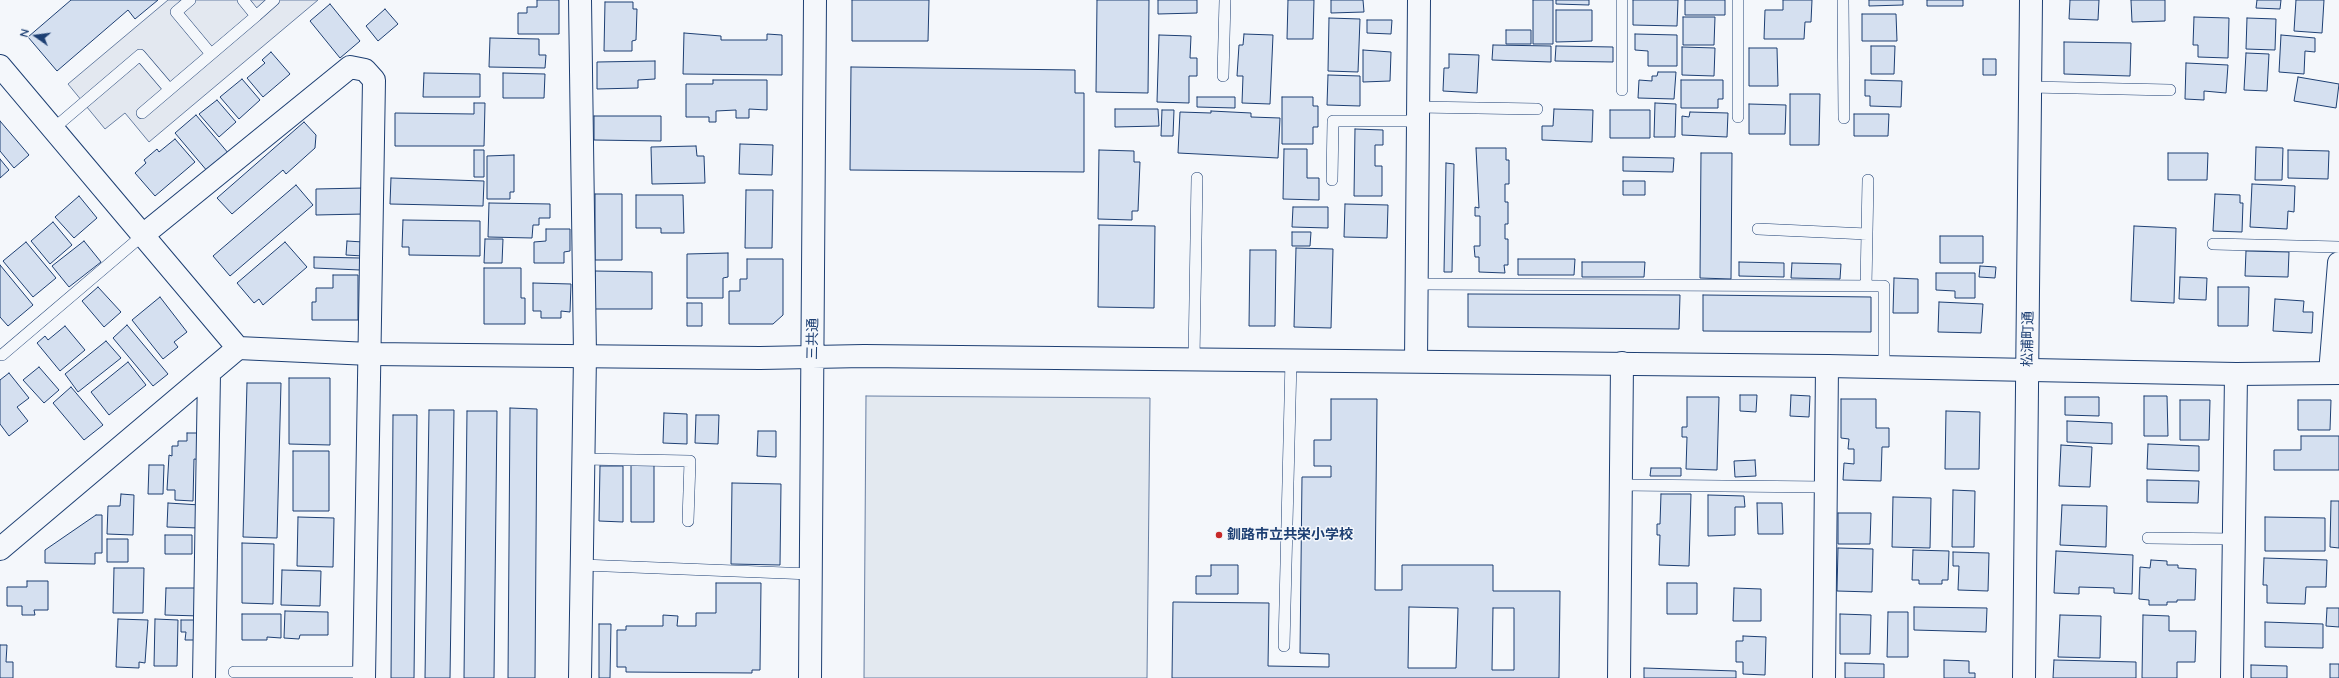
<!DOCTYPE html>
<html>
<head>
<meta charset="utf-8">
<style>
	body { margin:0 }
	#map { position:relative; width:2339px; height:678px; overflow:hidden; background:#f4f7fb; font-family:Quicksand,sans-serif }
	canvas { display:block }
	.north { position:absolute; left:16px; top:16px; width:40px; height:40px; -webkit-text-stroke:3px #f4f7fb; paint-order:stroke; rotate:284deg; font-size:11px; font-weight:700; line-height:16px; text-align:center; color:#1d3f73 }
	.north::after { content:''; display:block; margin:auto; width:14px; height:18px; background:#1d3f73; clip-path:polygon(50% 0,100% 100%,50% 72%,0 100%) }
</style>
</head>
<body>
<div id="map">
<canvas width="2339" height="678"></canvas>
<div class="north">N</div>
</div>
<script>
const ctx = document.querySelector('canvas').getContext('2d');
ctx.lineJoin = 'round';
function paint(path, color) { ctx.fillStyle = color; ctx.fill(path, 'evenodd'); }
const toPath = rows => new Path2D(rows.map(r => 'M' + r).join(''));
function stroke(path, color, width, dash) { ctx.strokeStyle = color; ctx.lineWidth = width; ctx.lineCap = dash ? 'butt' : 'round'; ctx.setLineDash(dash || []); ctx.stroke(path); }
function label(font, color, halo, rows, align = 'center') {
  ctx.font = font + ' Quicksand,"Noto Sans JP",sans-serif'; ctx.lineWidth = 3; ctx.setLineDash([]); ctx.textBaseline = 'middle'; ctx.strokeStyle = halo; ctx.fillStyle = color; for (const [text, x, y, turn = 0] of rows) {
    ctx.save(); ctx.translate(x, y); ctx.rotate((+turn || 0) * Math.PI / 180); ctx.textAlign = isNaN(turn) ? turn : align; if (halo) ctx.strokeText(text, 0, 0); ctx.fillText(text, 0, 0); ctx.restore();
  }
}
const green = toPath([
	[866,396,1150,398,1147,678,864,678,866,396]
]);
paint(green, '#e3e9f0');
stroke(green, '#687fa3', 1);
const parking = toPath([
	[168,0,318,0,149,142,125,113,105,129,68,84,168,0]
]);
paint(parking, '#e3e8f0');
stroke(parking, '#687fa3', 1);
const building = toPath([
	[71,0,158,0,135,19,128,10,57,71,28,37,71,0],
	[537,0,559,0,559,34,518,34,518,13,527,13,527,7,537,7,537,0],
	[852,0,929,0,928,41,852,41,852,0],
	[1097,0,1149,0,1148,93,1096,92,1097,0],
	[1158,0,1197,0,1197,13,1158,14,1158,0],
	[1288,0,1314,0,1313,39,1287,39,1288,0],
	[1331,0,1363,0,1364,12,1331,13,1331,0],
	[1533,0,1553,0,1553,44,1533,44,1533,0],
	[1556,0,1589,0,1589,5,1556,4,1556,0],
	[1633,0,1678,0,1677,26,1633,25,1633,0],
	[1685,0,1725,0,1725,15,1685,15,1685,0],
	[1783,0,1812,0,1811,22,1805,22,1804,39,1764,39,1765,10,1783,10,1783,0],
	[1869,0,1903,0,1903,5,1869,6,1869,0],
	[1927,0,1963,0,1963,6,1927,6,1927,0],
	[2070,0,2099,0,2098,20,2069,19,2070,0],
	[2131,0,2165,0,2165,21,2132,22,2131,0],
	[2257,0,2281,0,2280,9,2256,8,2257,0],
	[2296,0,2324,0,2322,33,2294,31,2296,0],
	[605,2,633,2,633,9,637,9,636,40,632,41,632,51,604,51,605,2],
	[330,4,360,41,340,58,310,21,330,4],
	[385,9,398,24,378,41,366,26,385,9],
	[1556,10,1592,10,1592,41,1556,42,1556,10],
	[1862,14,1896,14,1897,41,1862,41,1862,14],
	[1683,17,1715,17,1714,45,1683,45,1683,17],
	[2194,17,2229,18,2228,58,2198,57,2198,45,2193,45,2194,17],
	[1329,18,1360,19,1358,72,1328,71,1329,18],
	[2247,18,2276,19,2275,50,2246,49,2247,18],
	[1367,20,1392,20,1391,34,1367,33,1367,20],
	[1506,30,1531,30,1531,44,1506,44,1506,30],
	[684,33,721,36,721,40,767,40,767,34,782,35,782,75,683,74,684,33],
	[1244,34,1273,35,1270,104,1242,103,1243,76,1237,76,1239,45,1243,45,1244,34],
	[1635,34,1677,35,1677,66,1648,66,1648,51,1635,50,1635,34],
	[1159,35,1191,36,1190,58,1197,58,1197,76,1189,76,1189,103,1157,102,1159,35],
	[2281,35,2315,38,2315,52,2305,51,2304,74,2279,72,2281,35],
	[490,38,539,39,539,55,546,55,545,68,489,67,490,38],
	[2064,42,2131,43,2130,76,2064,74,2064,42],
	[1493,45,1551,46,1551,62,1492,60,1493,45],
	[1556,46,1613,47,1613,62,1555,61,1556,46],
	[1871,46,1895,46,1894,74,1871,74,1871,46],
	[1682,47,1715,48,1714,76,1682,75,1682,47],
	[1749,48,1777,48,1778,86,1749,86,1749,48],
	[1363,50,1391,52,1390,81,1363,82,1363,50],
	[271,52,290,74,263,97,247,78,265,63,262,60,271,52],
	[2246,53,2269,54,2267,91,2244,90,2246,53],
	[1449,54,1479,55,1477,93,1443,91,1444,68,1449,68,1449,54],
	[1983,59,1996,59,1996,75,1983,75,1983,59],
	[655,61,655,79,638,80,638,88,597,89,597,62,655,61],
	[2186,63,2228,65,2226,93,2204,91,2204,100,2185,99,2186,63],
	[851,67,1075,70,1075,93,1084,93,1084,172,850,170,851,67],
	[1658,72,1676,72,1674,99,1638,98,1639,80,1652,81,1652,76,1657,76,1658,72],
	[424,73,480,74,480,97,423,97,424,73],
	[503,73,545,74,544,98,503,98,503,73],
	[1328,75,1360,76,1360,106,1327,105,1328,75],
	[2298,77,2339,84,2336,108,2294,101,2298,77],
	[242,79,260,100,239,119,220,97,242,79],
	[713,80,767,80,767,110,749,109,749,118,736,118,736,110,716,111,716,122,709,122,709,117,686,117,686,84,713,84,713,80],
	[1681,80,1723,80,1723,99,1718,99,1718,108,1681,108,1681,80],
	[1865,80,1902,81,1901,107,1870,106,1870,96,1865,96,1865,80],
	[1790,94,1820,94,1819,145,1790,145,1790,94],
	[1197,97,1235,97,1235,108,1197,107,1197,97],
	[1282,97,1313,97,1313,106,1318,106,1318,127,1313,127,1313,144,1282,144,1282,97],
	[217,100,236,122,219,137,199,114,217,100],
	[474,103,485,103,484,146,395,146,395,113,474,114,474,103],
	[1655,103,1676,104,1675,137,1654,137,1655,103],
	[1749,104,1786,105,1785,134,1749,134,1749,104],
	[1115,109,1158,109,1159,126,1115,127,1115,109],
	[1554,109,1593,110,1592,142,1542,140,1542,126,1553,126,1554,109],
	[1162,110,1174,110,1173,136,1161,136,1162,110],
	[1610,110,1650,110,1650,138,1610,138,1610,110],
	[1211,111,1251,113,1251,117,1280,118,1278,158,1178,153,1180,112,1211,113,1211,111],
	[1690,112,1728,113,1727,137,1682,135,1682,116,1689,117,1690,112],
	[1854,114,1889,114,1888,136,1854,136,1854,114],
	[196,115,229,154,208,172,175,133,196,115],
	[594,116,661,116,661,141,594,140,594,116],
	[0,121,29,155,14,168,0,151,0,121],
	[304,122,316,135,315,148,286,174,283,170,232,214,217,198,304,122],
	[1355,129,1383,130,1383,145,1375,145,1375,166,1382,166,1382,196,1354,196,1355,129],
	[175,139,195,162,155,196,135,173,146,163,144,160,157,149,159,152,175,139],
	[740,144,773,145,772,175,739,174,740,144],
	[696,146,697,156,704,156,705,183,652,184,651,147,696,146],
	[2256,147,2283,148,2282,180,2255,180,2256,147],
	[1476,148,1506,148,1506,160,1509,160,1509,184,1505,184,1505,202,1508,202,1508,224,1505,224,1505,239,1508,239,1508,265,1504,265,1505,273,1479,272,1479,257,1475,257,1474,246,1480,246,1480,216,1475,216,1475,207,1479,208,1476,148],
	[1284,149,1307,149,1307,178,1319,178,1319,200,1283,199,1284,149],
	[474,150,484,150,484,177,474,177,474,150],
	[1099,150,1134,151,1134,162,1140,162,1138,211,1132,211,1132,220,1098,219,1099,150],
	[2288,150,2329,151,2328,179,2288,178,2288,150],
	[1701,153,1732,153,1731,279,1700,278,1701,153],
	[2168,153,2208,153,2207,180,2168,180,2168,153],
	[514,155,514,192,510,192,510,199,487,199,487,156,514,155],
	[1623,157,1674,158,1673,172,1623,171,1623,157],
	[0,159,9,170,0,178,0,159],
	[1446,163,1454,164,1452,272,1444,272,1446,163],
	[391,178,484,181,483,206,390,204,391,178],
	[1623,181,1645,181,1645,195,1623,195,1623,181],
	[2252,184,2295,186,2294,212,2288,211,2287,229,2250,227,2252,184],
	[296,185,313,205,230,276,213,256,296,185],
	[364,188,364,214,316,215,316,189,364,188],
	[746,190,773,190,772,248,745,248,746,190],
	[595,194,622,194,622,260,595,260,595,194],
	[2215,194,2240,195,2240,203,2243,203,2242,232,2213,231,2215,194],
	[636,195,683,195,684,233,661,233,661,228,636,228,636,195],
	[79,196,97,218,74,238,55,217,79,196],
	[489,203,550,204,550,218,539,218,539,225,533,225,532,238,488,237,489,203],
	[1345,204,1388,205,1387,238,1344,237,1345,204],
	[1293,207,1328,207,1328,228,1292,227,1293,207],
	[403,220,480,221,480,256,409,255,409,247,402,247,403,220],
	[53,222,72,245,50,264,31,241,53,222],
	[1099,225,1155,226,1154,308,1098,307,1099,225],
	[2134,226,2176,228,2174,303,2131,301,2134,226],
	[546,229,570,229,570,251,564,252,564,263,534,263,534,242,546,241,546,229],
	[1292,232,1311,232,1310,246,1292,246,1292,232],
	[1940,236,1983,236,1983,263,1940,263,1940,236],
	[485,239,503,239,502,263,484,263,485,239],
	[84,241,101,262,69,287,52,266,84,241],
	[347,241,363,242,363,256,346,255,347,241],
	[26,242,56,278,33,297,3,261,26,242],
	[285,242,307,267,263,305,259,299,254,303,237,283,285,242],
	[1296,248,1333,249,1331,328,1294,327,1296,248],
	[1250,250,1276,250,1275,326,1249,326,1250,250],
	[2246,251,2289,252,2288,277,2245,276,2246,251],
	[728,253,728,277,723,278,723,298,687,298,687,254,728,253],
	[314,257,360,258,360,270,314,268,314,257],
	[747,259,783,259,783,315,773,324,729,324,729,291,740,291,740,279,747,279,747,259],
	[1518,259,1575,259,1574,275,1518,275,1518,259],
	[1582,262,1645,262,1644,277,1582,277,1582,262],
	[1739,262,1784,263,1784,277,1739,276,1739,262],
	[1792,263,1841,264,1840,279,1791,278,1792,263],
	[0,265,33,305,8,326,0,317,0,265],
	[1980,266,1996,267,1995,278,1979,277,1980,266],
	[484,268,521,268,521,298,525,298,525,324,484,324,484,268],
	[595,271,652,272,652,309,595,309,595,271],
	[1936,273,1975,273,1975,298,1955,298,1955,291,1936,290,1936,273],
	[333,275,358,275,358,320,312,320,312,302,316,302,316,288,333,288,333,275],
	[2180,277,2207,278,2206,300,2179,299,2180,277],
	[1894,278,1918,279,1918,313,1893,313,1894,278],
	[533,283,571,284,570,312,561,311,561,318,541,318,541,311,533,311,533,283],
	[98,287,121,312,104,327,82,301,98,287],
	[2218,287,2249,287,2248,326,2218,326,2218,287],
	[1468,294,1680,295,1679,329,1468,327,1468,294],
	[1703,295,1871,297,1871,332,1703,331,1703,295],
	[160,297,187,332,174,342,178,347,163,359,132,320,160,297],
	[2275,299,2304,301,2303,312,2313,312,2312,333,2273,331,2275,299],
	[1939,302,1983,304,1981,333,1938,332,1939,302],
	[687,303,702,303,702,326,687,326,687,303],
	[127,325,168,374,153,386,113,338,127,325],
	[65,326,85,350,60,371,37,343,45,336,48,340,65,326],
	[106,341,121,358,78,392,65,374,106,341],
	[128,362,146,385,109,415,91,392,128,362],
	[39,367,59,390,44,403,23,380,39,367],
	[9,373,29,398,17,407,28,421,9,436,0,424,0,380,9,373],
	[289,378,330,378,330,445,289,444,289,378],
	[247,383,281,383,277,538,243,537,247,383],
	[71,387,103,425,84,440,53,403,71,387],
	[1740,395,1757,395,1756,412,1740,411,1740,395],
	[1791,395,1810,396,1809,417,1790,416,1791,395],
	[2144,396,2167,396,2168,436,2144,436,2144,396],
	[1687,397,1719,397,1717,470,1686,469,1687,437,1682,437,1682,427,1687,427,1687,397],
	[2065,397,2099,397,2099,416,2065,415,2065,397],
	[1331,399,1377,399,1375,590,1402,590,1402,565,1493,565,1493,591,1560,591,1559,678,1172,678,1173,602,1269,603,1268,666,1329,667,1329,654,1300,653,1302,477,1331,477,1331,466,1314,466,1314,440,1331,440,1331,399],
	[1409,607,1458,608,1456,668,1408,668,1409,607],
	[1493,608,1514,608,1514,670,1492,670,1493,608],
	[1841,399,1876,399,1876,428,1889,428,1889,447,1882,447,1881,481,1843,480,1844,463,1854,464,1854,449,1848,449,1849,439,1841,438,1841,399],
	[2180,400,2210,400,2209,440,2180,440,2180,400],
	[2298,400,2331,400,2330,430,2298,430,2298,400],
	[510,408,537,409,535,678,508,678,510,408],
	[429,410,454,410,450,678,425,678,429,410],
	[467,411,497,411,494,678,464,678,467,411],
	[1946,411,1980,412,1979,469,1945,469,1946,411],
	[664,413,687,414,687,444,663,443,664,413],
	[393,415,417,415,414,678,391,678,393,415],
	[696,415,719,415,718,444,695,443,696,415],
	[2067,421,2112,423,2112,444,2067,442,2067,421],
	[758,431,776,431,776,457,757,456,758,431],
	[187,433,204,433,203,460,194,459,193,501,175,500,175,490,167,490,169,455,172,456,172,446,178,446,178,441,187,441,187,433],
	[2301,436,2339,436,2339,470,2274,470,2274,450,2301,450,2301,436],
	[2148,444,2199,446,2199,471,2147,469,2148,444],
	[2061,445,2092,447,2090,487,2059,486,2061,445],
	[293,451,329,451,329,511,293,511,293,451],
	[1755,460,1756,476,1735,477,1734,461,1755,460],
	[149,465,164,465,163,494,148,494,149,465],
	[631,465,654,465,654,522,631,522,631,465],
	[600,466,623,466,623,522,599,521,600,466],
	[1651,468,1681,468,1681,476,1650,476,1651,468],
	[2147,480,2199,481,2198,503,2147,502,2147,480],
	[732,483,781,484,780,565,731,564,732,483],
	[1953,490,1975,491,1974,547,1952,547,1953,490],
	[121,494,134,495,133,535,107,534,108,506,120,506,121,494],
	[1661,494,1691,494,1689,566,1659,565,1660,535,1657,535,1657,524,1660,524,1661,494],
	[1708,495,1744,496,1745,507,1735,507,1735,535,1708,536,1708,495],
	[1893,497,1931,498,1930,548,1892,547,1893,497],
	[2331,501,2339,501,2339,548,2330,547,2331,501],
	[168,503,200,505,199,528,167,527,168,503],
	[1757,503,1782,503,1783,534,1758,534,1757,503],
	[2062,505,2107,506,2106,547,2060,545,2062,505],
	[1838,513,1871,513,1870,544,1838,544,1838,513],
	[96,515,102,515,102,553,95,553,95,564,45,563,45,550,96,515],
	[298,517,334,518,333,567,297,566,298,517],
	[2265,517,2325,518,2325,551,2265,551,2265,517],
	[165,535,192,535,192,554,165,554,165,535],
	[107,539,128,539,128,562,107,562,107,539],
	[242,543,274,544,273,604,242,603,242,543],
	[1838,548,1873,549,1872,592,1837,591,1838,548],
	[1913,550,1949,551,1948,580,1942,580,1942,584,1919,584,1919,580,1912,580,1913,550],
	[2056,551,2133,555,2132,594,2114,593,2114,588,2079,587,2079,594,2054,593,2056,551],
	[1953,552,1989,553,1988,591,1958,590,1959,566,1953,566,1953,552],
	[2264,558,2327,560,2326,587,2306,587,2305,604,2267,603,2267,585,2263,585,2264,558],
	[2151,560,2167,561,2167,565,2178,565,2178,568,2196,569,2195,600,2177,600,2177,602,2167,602,2167,605,2149,605,2149,600,2139,599,2140,567,2150,568,2151,560],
	[1211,565,1238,565,1238,594,1196,594,1196,576,1211,576,1211,565],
	[114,568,144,568,143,613,113,613,114,568],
	[282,570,321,571,320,606,281,605,282,570],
	[27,581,48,581,48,610,34,610,35,615,22,615,22,606,7,606,7,587,27,587,27,581],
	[716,583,761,583,760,670,752,670,752,673,626,672,626,667,617,667,617,630,626,630,626,626,663,626,663,615,678,616,677,626,696,626,696,613,716,613,716,583],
	[1667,583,1697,583,1697,614,1667,614,1667,583],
	[166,588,200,588,200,616,165,615,166,588],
	[1734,588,1761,589,1761,621,1733,621,1734,588],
	[1914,607,1987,608,1986,632,1914,630,1914,607],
	[2327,608,2339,608,2339,627,2326,626,2327,608],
	[285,611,328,612,328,635,300,635,299,639,284,638,285,611],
	[1888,612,1908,612,1908,657,1887,657,1888,612],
	[242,614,281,614,281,638,267,637,267,640,242,640,242,614],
	[1840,614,1871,615,1870,654,1840,654,1840,614],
	[2060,615,2101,616,2100,658,2058,657,2060,615],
	[2143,615,2169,616,2169,631,2196,631,2195,662,2177,662,2177,678,2142,678,2143,615],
	[118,619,148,620,145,663,139,662,139,668,116,667,118,619],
	[155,619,178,620,177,666,154,666,155,619],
	[181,620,198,620,197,640,185,640,186,632,181,632,181,620],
	[2265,622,2323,624,2323,648,2265,647,2265,622],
	[599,624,611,624,610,678,599,678,599,624],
	[1743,636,1766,637,1765,675,1743,674,1743,662,1736,662,1736,641,1743,641,1743,636],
	[0,645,7,645,6,662,13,662,13,678,0,678,0,645],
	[1944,660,1969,661,1969,673,1975,673,1975,678,1944,678,1944,660],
	[2054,660,2136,662,2136,678,2053,678,2054,660],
	[1845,663,1884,664,1884,678,1845,678,1845,663],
	[2330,664,2339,664,2339,678,2330,678,2330,664],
	[2251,665,2287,666,2287,678,2251,678,2251,665],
	[1644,668,1736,671,1736,678,1644,678,1644,668]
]);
paint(building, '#d5e0f0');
stroke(building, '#1d3f73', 1);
const service = toPath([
	[190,0,176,12,211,54],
	[1738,0,1738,117],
	[1843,0,1844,118],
	[256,16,274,0],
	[1223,76,1225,0],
	[2030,87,2170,90],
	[1622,90,1622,0],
	[1418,107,1537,109],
	[142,113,256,16,243,0],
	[53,129,140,55,169,89],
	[1332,180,1333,121,1418,121],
	[1758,229,1867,234],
	[2213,244,2339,247],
	[1417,284,1884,286,1884,367],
	[1866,286,1868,180],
	[2,355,143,235],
	[1194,359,1197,178],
	[583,459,690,461,688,521],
	[1621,485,1826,487],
	[2148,538,2234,539],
	[582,565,811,574],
	[1284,646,1291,360],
	[234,672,364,672]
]);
const minor = toPath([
	[580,0,585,355,580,678],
	[143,235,350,67,365,70,374,80,364,678],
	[1416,361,1419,0],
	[2330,373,2339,263],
	[0,549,238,348],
	[204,678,209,373],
	[1619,678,1622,363],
	[1824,678,1827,366],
	[2024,678,2031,0],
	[2232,678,2236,374]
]);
const tertiary = toPath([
	[0,66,238,348,370,354,760,358,864,356,1827,366,2236,374,2339,373],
	[810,678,815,0]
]);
stroke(service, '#1d3f73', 12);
stroke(minor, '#1d3f73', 24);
stroke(tertiary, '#1d3f73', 24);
stroke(service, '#f4f7fb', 11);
stroke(minor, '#f4f7fb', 22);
stroke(tertiary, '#f4f7fb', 22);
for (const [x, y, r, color] of [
	[1219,535,4,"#c62828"]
]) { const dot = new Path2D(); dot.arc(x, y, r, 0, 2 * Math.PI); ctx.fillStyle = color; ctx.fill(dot); stroke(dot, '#f4f7fb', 1.5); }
label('14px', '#1d3f73', '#f4f7fb', [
	["三共通",813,339,-89],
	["松浦町通",2028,339,-89]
]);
label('bold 14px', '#1d3f73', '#f4f7fb', [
	["釧路市立共栄小学校",1227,535]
], 'left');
</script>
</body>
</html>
